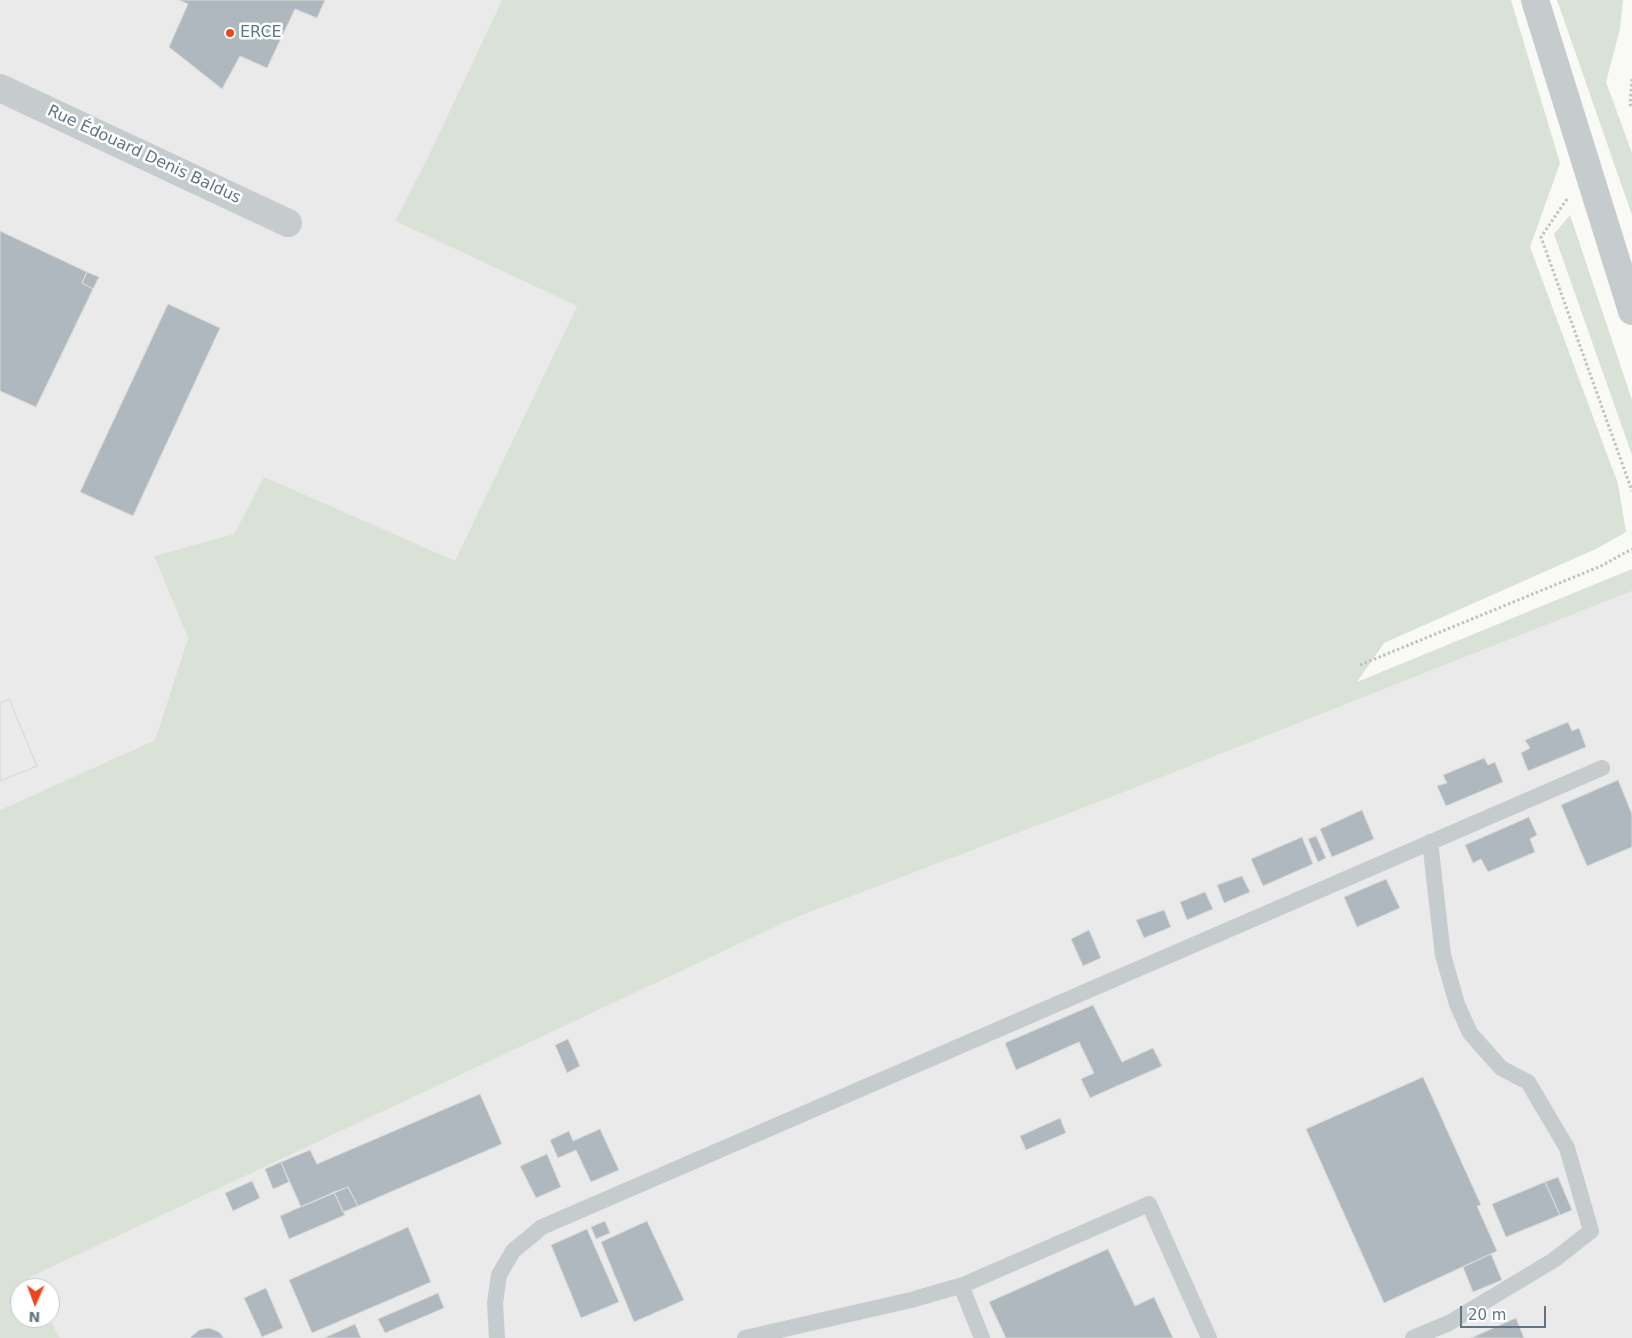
<!DOCTYPE html>
<html>
<head>
<meta charset="utf-8">
<style>
	body { margin:0 }
	#map { position:relative; width:1632px; height:1338px; overflow:hidden; background:#f9f9f6; font-family:"DejaVu Sans",sans-serif }
	canvas { display:block }
	.north { position:absolute; left:10px; top:1278px; width:50px; height:50px; box-sizing:border-box; background:#fff; border:1px solid #bfc8ce; border-radius:50%; rotate:182deg; font-size:14px; font-weight:700; line-height:20px; text-align:center; color:#607684 }
	.north::after { content:''; display:block; margin:auto; width:18px; height:22px; background:#f54319; clip-path:polygon(50% 0,100% 100%,50% 72%,0 100%) }
	.scale { position:absolute; left:1460px; top:1306px; width:86px; height:22px; box-sizing:border-box; border:2px solid #607684; border-top:0; padding-left:6px; font-size:15px; line-height:18px; white-space:nowrap; color:#607684; -webkit-text-stroke:4px #fff; paint-order:stroke }
</style>
</head>
<body>
<div id="map">
<canvas width="1632" height="1338"></canvas>
<div class="north">N</div>
<div class="scale">20 m</div>
</div>
<script>
const ctx = document.querySelector('canvas').getContext('2d');
ctx.lineJoin = 'round';
function paint(path, color) { ctx.fillStyle = color; ctx.fill(path, 'evenodd'); }
const toPath = rows => new Path2D(rows.map(r => 'M' + r).join(''));
function stroke(path, color, width, dash) { ctx.strokeStyle = color; ctx.lineWidth = width; ctx.lineCap = dash ? 'butt' : 'round'; ctx.setLineDash(dash || []); ctx.stroke(path); }
function label(font, color, halo, rows, align = 'center') {
  ctx.font = font + ' "DejaVu Sans",sans-serif'; ctx.lineWidth = 5; ctx.setLineDash([]); ctx.textBaseline = 'middle'; ctx.strokeStyle = halo; ctx.fillStyle = color; for (const [text, x, y, turn = 0] of rows) {
    ctx.save(); ctx.translate(x, y); ctx.rotate((+turn || 0) * Math.PI / 180); ctx.textAlign = isNaN(turn) ? turn : align; if (halo) ctx.strokeText(text, 0, 0); ctx.fillText(text, 0, 0); ctx.restore();
  }
}
paint(toPath([
	[0,0,502,0,427,159,395,221,577,306,455,562,264,478,234,534,154,556,188,638,155,740,0,810],
	[1632,591,1632,1338,60,1338,49,1318,50,1288,33,1288,27,1278,792,919,1104,800]
]), '#e9eae9');
paint(toPath([
	[502,0,1511,0,1560,163,1530,247,1618,484,1626,532,1598,548,1384,643,1357,682,1632,569,1632,591,1104,800,792,919,28,1278,33,1288,20,1288,20,1318,49,1318,60,1338,0,1338,0,810,155,740,188,638,154,556,234,534,264,477,455,561,577,306,395,221,427,159],
	[1557,0,1623,0,1620,29,1606,82,1632,153,1632,215],
	[1570,215,1632,400,1632,455,1554,234]
]), '#dae1d6');
const building = toPath([
	[179,0,325,0,317,18,295,9,267,68,240,56,222,89,169,47,188,4,179,0],
	[0,231,87,272,82,283,93,289,36,407,0,391,0,231],
	[87,272,99,277,93,289,82,283,87,272],
	[168,304,220,328,133,516,80,492,168,304],
	[9,699,37,766,0,781,0,703,9,699],
	[9,699,37,766,0,781,0,703,9,699],
	[1568,722,1572,731,1579,728,1586,747,1528,771,1521,753,1530,748,1525,740,1568,722],
	[1484,758,1488,765,1495,762,1503,782,1446,806,1437,786,1447,783,1443,775,1484,758],
	[1618,780,1632,814,1632,847,1587,866,1561,805,1618,780],
	[1362,810,1374,839,1332,857,1320,829,1362,810],
	[1529,817,1537,835,1530,839,1535,852,1488,872,1481,859,1473,863,1465,845,1529,817],
	[1316,836,1326,858,1318,862,1308,839,1316,836],
	[1302,837,1313,864,1263,886,1251,859,1302,837],
	[1242,876,1250,892,1224,903,1217,885,1242,876],
	[1386,879,1400,908,1357,927,1344,897,1386,879],
	[1205,892,1213,909,1187,920,1180,902,1205,892],
	[1164,910,1171,927,1144,938,1136,920,1164,910],
	[1089,930,1101,958,1083,966,1071,939,1089,930],
	[1093,1005,1122,1062,1153,1048,1162,1066,1090,1098,1081,1079,1094,1073,1079,1042,1016,1070,1005,1043,1093,1005],
	[568,1039,580,1066,567,1073,555,1045,568,1039],
	[1423,1077,1481,1205,1477,1206,1497,1251,1384,1303,1306,1129,1423,1077],
	[480,1094,502,1144,358,1206,348,1187,301,1207,281,1162,310,1150,317,1164,480,1094],
	[1060,1118,1066,1133,1026,1150,1020,1136,1060,1118],
	[600,1129,619,1170,591,1182,576,1150,558,1158,550,1140,569,1131,573,1141,600,1129],
	[547,1154,561,1187,536,1198,520,1166,547,1154],
	[281,1162,289,1182,273,1189,265,1169,281,1162],
	[1558,1177,1572,1210,1560,1215,1545,1182,1558,1177],
	[252,1181,260,1198,233,1211,225,1193,252,1181],
	[1545,1182,1560,1215,1506,1237,1492,1204,1545,1182],
	[348,1187,358,1206,343,1212,334,1192,348,1187],
	[334,1192,345,1215,289,1239,280,1216,334,1192],
	[605,1221,610,1233,596,1239,591,1227,605,1221],
	[647,1221,684,1300,634,1322,601,1242,647,1221],
	[408,1227,431,1282,312,1333,289,1280,408,1227],
	[587,1229,619,1302,581,1318,551,1245,587,1229],
	[1108,1249,1135,1306,1154,1297,1173,1338,1006,1338,989,1302,1108,1249],
	[1491,1254,1502,1280,1473,1292,1463,1267,1491,1254],
	[266,1288,283,1328,262,1337,244,1298,266,1288],
	[438,1293,444,1308,385,1333,378,1319,438,1293],
	[1516,1318,1524,1338,1471,1338,1516,1318],
	[355,1324,361,1338,324,1338,355,1324],
	[209,1328,219,1332,224,1338,190,1338,199,1330,209,1328]
]);
paint(building, '#aeb8be');
stroke(building, '#dadad8', 1);
stroke(toPath([
	[1632,79,1630,104,1632,108],
	[1567,199,1541,237,1632,491],
	[1360,665,1601,566,1632,549]
]), '#bfc2c4', 3, [2.5, 2.5]);
stroke(toPath([
	[497,1338,495,1303,499,1275,513,1251,542,1227,1602,768],
	[745,1338,911,1300,963,1285],
	[982,1338,964,1293,963,1285,1149,1204,1209,1338],
	[1413,1338,1449,1323,1554,1260,1591,1231,1567,1148,1528,1082,1501,1068,1470,1033,1457,1004,1443,955,1430,842]
]), '#c6cbce', 16);
stroke(toPath([
	[1535,0,1632,311],
	[0,88,288,223]
]), '#c6cbce', 28);
for (const [x, y, r, color] of [
	[230,33,5,"#f54319"]
]) { const dot = new Path2D(); dot.arc(x, y, r, 0, 2 * Math.PI); ctx.fillStyle = color; ctx.fill(dot); stroke(dot, '#fff', 2); }
label('16px', '#607684', '#fff', [
	["ERCE",240,33]
], 'left');
label('16px', '#607684', '#fff', [
	["Rue Édouard Denis Baldus",144,155,25]
]);
</script>
</body>
</html>
